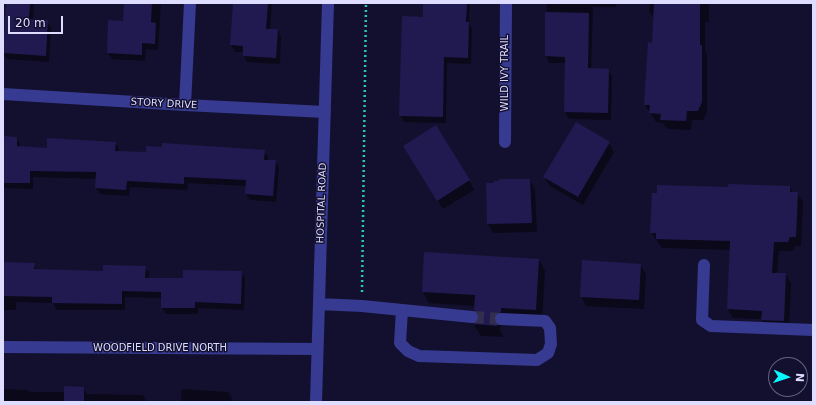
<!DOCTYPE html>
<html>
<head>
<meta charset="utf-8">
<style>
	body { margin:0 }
	#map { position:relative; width:816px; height:405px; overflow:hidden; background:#13102f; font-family:"DejaVu Sans",sans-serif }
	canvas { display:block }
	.frame { position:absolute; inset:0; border:4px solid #dfddff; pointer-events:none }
	.north { position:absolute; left:768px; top:357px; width:40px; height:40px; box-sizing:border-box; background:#13102f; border:1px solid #656282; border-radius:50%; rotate:93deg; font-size:11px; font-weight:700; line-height:16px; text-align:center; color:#dfddff }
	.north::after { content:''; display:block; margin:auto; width:14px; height:18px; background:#09f8ff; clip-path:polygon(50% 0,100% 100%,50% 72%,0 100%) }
	.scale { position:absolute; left:8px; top:16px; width:55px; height:18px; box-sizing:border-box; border:2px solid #dfddff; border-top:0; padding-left:5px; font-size:12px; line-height:14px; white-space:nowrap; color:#dfddff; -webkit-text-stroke:3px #13102f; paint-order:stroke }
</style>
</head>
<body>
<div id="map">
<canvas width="816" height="405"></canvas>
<div class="frame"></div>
<div class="north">N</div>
<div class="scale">20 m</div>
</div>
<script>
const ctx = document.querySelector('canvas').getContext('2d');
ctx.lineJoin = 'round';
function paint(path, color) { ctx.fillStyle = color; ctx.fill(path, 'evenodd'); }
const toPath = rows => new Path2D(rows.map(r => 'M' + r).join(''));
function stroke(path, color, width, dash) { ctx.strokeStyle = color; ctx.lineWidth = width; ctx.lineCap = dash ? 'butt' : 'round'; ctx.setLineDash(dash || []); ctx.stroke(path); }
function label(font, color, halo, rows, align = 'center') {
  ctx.font = font + ' "DejaVu Sans",sans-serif'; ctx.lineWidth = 3; ctx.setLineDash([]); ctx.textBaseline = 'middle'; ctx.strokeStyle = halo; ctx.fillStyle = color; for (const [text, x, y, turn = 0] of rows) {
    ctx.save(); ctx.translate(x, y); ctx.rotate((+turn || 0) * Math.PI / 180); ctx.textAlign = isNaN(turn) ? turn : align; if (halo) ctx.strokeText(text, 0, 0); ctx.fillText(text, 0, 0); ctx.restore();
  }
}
paint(toPath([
	[5,3,34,3,33,20,47,21,51,28,49,62,7,59,3,53,6,8],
	[125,3,161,3,158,50,146,49,145,61,112,59,108,53,124,22],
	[234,3,272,3,270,30,278,30,281,37,280,64,247,62,244,56,244,52,235,52,231,45],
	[424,3,470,3,469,24,472,29,471,64,447,63,446,123,404,122,400,115,424,18],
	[547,3,616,3,616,7,593,7,591,69,608,70,612,76,611,120,569,119,565,112,566,63,549,63,546,56],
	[650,3,709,3,709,22,705,22,705,51,707,55,707,112,703,120,692,120,691,130,667,129,663,123,656,122,645,105,652,44,654,19,649,11],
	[3,137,17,138,20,144,20,148,48,149,115,142,119,149,119,152,147,154,264,151,268,157,268,161,275,161,279,168,276,202,250,200,246,194,246,186,188,183,187,190,130,187,129,196,100,194,96,188,97,179,33,177,33,189,3,188],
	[609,143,614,152,583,205,550,186,544,177],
	[410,155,469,180,474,190,443,209],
	[530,180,535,190,537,232,493,233,488,224],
	[790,187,793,193,797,193,803,202,801,246,795,246,793,251,779,251,777,274,786,274,791,284,789,330,768,330,762,319,733,318,728,309,731,250,662,248,651,232,729,188],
	[539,260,545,271,542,321,507,323,501,326,500,330,504,337,481,336,474,325,479,322,480,319,475,310,475,306,429,303,423,292],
	[3,263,34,264,37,270,104,272,145,267,149,273,149,279,184,279,241,272,245,278,244,310,198,308,198,314,166,314,162,308,162,298,125,297,125,310,57,310,53,303,16,302,16,310,3,310],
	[640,265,646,274,644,309,586,306,581,296],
	[83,388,87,394,143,395,146,402,3,402,3,389,28,390,29,392,65,392],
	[182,389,228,392,232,398,231,402,181,402]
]), '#0007');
paint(toPath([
	[6,3,30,3,29,19,48,20,46,56,3,53],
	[124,3,152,3,151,22,156,23,155,44,142,43,142,55,107,53,108,20,123,21],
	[233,3,268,3,266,29,278,29,276,58,243,56,243,46,230,45],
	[423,3,467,3,466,22,469,22,468,58,444,57,443,117,399,116,402,16,423,17],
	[654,3,700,3,700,45,702,45,702,102,698,111,687,111,686,121,660,120,661,114,649,113,650,105,644,105,648,42,652,43],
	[545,12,589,13,588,68,609,69,608,113,564,112,565,57,545,56],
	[576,122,610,142,578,197,543,177],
	[436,125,470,180,437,201,403,146],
	[3,136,17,137,17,146,47,148,47,138,116,142,115,151,146,152,146,146,162,147,162,143,265,150,264,160,276,160,273,196,245,194,246,180,184,177,184,184,127,181,126,190,95,188,96,172,30,171,30,183,3,183],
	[499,179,530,179,532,223,487,224,486,183,494,183,494,181,499,181],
	[728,184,790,186,790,192,798,192,796,237,790,237,788,242,774,242,772,273,786,273,784,321,761,320,762,311,727,309,730,241,656,239,656,233,650,233,652,193,657,193,657,185,728,187],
	[424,252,539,259,536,310,501,308,501,312,495,315,494,318,495,323,498,326,473,324,478,322,479,317,479,314,474,310,475,295,422,292],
	[582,260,641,264,639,300,580,297],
	[3,262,35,263,34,269,103,271,103,265,146,266,145,278,183,278,183,270,242,271,241,304,195,302,195,308,161,308,161,292,122,291,122,304,52,303,52,297,3,296],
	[64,386,84,387,84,402,64,402]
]), '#211a51');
stroke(toPath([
	[472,317,501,319]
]), '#322f4e', 12, [12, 6]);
stroke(toPath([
	[362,292,366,3]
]), '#26cab4', 2.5, [2, 3]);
stroke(toPath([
	[3,94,185,105,325,112],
	[185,105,190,3],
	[505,142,506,3],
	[704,265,702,320,711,326,813,330],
	[319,304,362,306,402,310,400,343,408,351,419,356,537,360,548,353,551,344,550,328,545,321,501,319],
	[402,310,472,317],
	[3,347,317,349],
	[316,402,328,3]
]), '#373a91', 12);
label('10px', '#dfddff', '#13102f', [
	["WILD IVY TRAIL",505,73,-90],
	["STORY DRIVE",164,104,3],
	["HOSPITAL ROAD",322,203,-88],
	["WOODFIELD DRIVE NORTH",160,348]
]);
</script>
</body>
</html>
